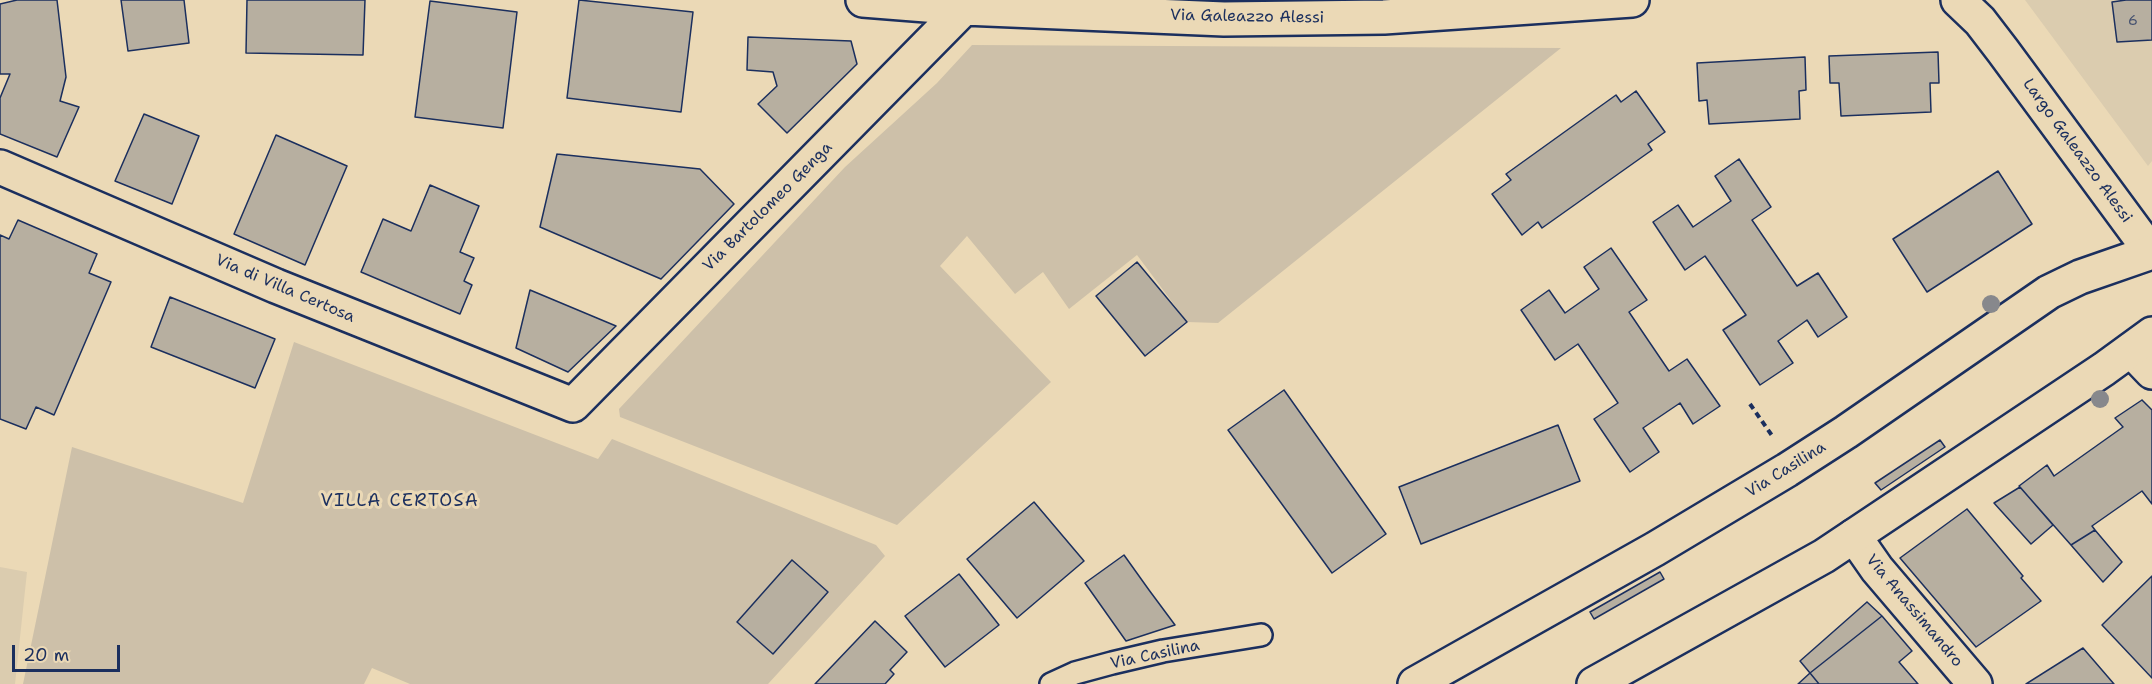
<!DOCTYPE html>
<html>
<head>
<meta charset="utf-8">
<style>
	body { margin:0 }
	#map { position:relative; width:2152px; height:684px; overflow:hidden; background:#ebd9b6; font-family:"Shantell Sans",sans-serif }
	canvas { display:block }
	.scale { position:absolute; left:12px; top:645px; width:108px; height:27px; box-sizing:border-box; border:3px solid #1b2f5e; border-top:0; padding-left:8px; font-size:18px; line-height:21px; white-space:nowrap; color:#1b2f5e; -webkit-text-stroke:4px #ebd9b6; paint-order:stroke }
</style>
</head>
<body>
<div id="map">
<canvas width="2152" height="684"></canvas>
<div class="scale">20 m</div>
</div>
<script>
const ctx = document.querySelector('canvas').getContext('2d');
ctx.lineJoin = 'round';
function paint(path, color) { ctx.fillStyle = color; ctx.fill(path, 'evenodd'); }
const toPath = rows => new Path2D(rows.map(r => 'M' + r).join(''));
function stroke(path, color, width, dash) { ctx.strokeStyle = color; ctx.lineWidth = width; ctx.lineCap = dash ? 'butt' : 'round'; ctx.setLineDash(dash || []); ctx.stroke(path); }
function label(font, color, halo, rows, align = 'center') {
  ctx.font = font + ' "Shantell Sans",sans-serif'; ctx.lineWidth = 6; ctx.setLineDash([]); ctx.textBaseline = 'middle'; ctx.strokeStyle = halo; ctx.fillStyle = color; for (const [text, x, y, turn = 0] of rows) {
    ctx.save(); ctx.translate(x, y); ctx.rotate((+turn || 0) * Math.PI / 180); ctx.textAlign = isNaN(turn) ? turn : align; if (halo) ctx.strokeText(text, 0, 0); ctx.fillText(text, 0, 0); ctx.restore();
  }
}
paint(toPath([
	[2025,0,2152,0,2152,161,2148,166],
	[0,567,27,572,15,684,0,684]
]), '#dbccaf');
paint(toPath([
	[972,45,1561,48,1218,323,1187,322,1137,255,1069,309,1043,272,1015,294,967,236,940,266,1051,382,897,525,620,417,619,409,845,167,937,83],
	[294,342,598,459,612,439,876,545,885,556,768,684,410,684,372,668,364,684,23,684,72,447,243,503]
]), '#cdc0a9');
const building = toPath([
	[17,0,57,0,66,77,60,101,79,107,57,157,0,134,0,98,10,74,0,74,0,4,17,0],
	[121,0,184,0,189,43,128,51,121,0],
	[247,0,365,0,363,55,246,53,247,0],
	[579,0,693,12,681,112,567,98,579,0],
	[2126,0,2152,0,2152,40,2117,42,2112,2,2126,0],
	[430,1,517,12,503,128,415,117,430,1],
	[748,37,851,41,857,64,787,133,758,104,777,86,773,72,747,70,748,37],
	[1938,52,1939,83,1930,83,1931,112,1841,116,1839,83,1830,83,1829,56,1938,52],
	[1805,57,1806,90,1799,91,1800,119,1709,124,1707,100,1699,101,1697,63,1805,57],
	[1636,91,1665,132,1648,144,1652,150,1542,228,1538,222,1522,235,1492,194,1511,180,1506,174,1616,95,1621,102,1636,91],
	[144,114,199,136,172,204,115,181,144,114],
	[276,135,347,166,305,265,234,234,276,135],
	[557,154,700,169,734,204,661,279,540,227,557,154],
	[1739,159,1771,207,1752,220,1797,286,1818,273,1847,317,1818,337,1807,320,1778,341,1793,363,1760,385,1723,330,1746,315,1705,256,1685,270,1653,222,1678,205,1693,227,1731,201,1715,176,1739,159],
	[1998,171,2032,224,1927,292,1893,239,1998,171],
	[430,185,479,206,460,252,474,258,464,281,472,285,460,314,361,272,383,219,411,231,430,185],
	[18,220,97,254,89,273,111,282,54,415,36,407,26,429,0,419,0,235,9,239,18,220],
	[1611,248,1647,300,1629,312,1669,371,1687,359,1720,406,1693,424,1680,403,1643,428,1659,452,1630,472,1594,419,1618,403,1578,344,1555,360,1521,310,1549,290,1565,313,1599,289,1584,267,1611,248],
	[1137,262,1187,322,1145,356,1096,296,1137,262],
	[530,290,616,326,568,372,516,348,530,290],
	[170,297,275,339,255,388,151,347,170,297],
	[1284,390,1386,534,1332,573,1228,430,1284,390],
	[2142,400,2152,410,2152,504,2142,491,2092,526,2095,530,2071,545,2019,486,2047,465,2054,476,2123,427,2115,418,2142,400],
	[1558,425,1580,481,1421,544,1399,487,1558,425],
	[1940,440,1945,447,1881,490,1875,483,1940,440],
	[2020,487,2053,525,2031,544,1994,503,2020,487],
	[1034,502,1084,561,1017,618,967,559,1034,502],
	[1967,509,2023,576,2021,578,2041,601,1976,647,1900,558,1967,509],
	[2095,530,2122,562,2103,582,2071,545,2095,530],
	[1124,555,1149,590,1175,625,1126,641,1085,583,1124,555],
	[792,560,828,592,773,654,737,622,792,560],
	[1660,572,1664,579,1594,619,1590,612,1660,572],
	[959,574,999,625,945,667,905,616,959,574],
	[2152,576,2152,678,2102,625,2152,576],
	[1867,602,1882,616,1810,673,1800,661,1867,602],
	[1882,616,1912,651,1899,662,1918,684,1819,684,1810,673,1882,616],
	[875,621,907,652,890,670,894,674,885,684,815,684,875,621],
	[2083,648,2114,684,2026,684,2083,648],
	[1810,673,1819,684,1798,684,1810,673]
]);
paint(building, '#b7afa0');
stroke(building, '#1b2f5e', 1.5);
const lane = toPath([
	[1051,684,1075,673,1112,663,1163,651,1261,635]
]);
const street = toPath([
	[863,0,964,8,1224,19,1384,17,1632,0],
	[1958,0,1980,21,2003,51,2151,252],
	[0,167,276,286,573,405,964,8],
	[2131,350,2152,372],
	[1854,536,1877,569,1975,684]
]);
const secondary = toPath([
	[1415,684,1655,549,1787,470,1846,432,2049,292,2080,277,2152,252],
	[1594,684,1824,556,2104,369,2152,334]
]);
stroke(lane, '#1b2f5e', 26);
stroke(street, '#1b2f5e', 38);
stroke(secondary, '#1b2f5e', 38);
stroke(toPath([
	[1750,404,1773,437]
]), '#1b2f5e', 4, [6, 4.5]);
stroke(lane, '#ebd9b6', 21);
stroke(street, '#ebd9b6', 33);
stroke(secondary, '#ebd9b6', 33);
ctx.fillStyle = '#87888c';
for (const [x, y] of [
	[1991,304],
	[2100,399]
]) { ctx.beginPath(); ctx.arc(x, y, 9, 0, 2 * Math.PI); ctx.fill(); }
label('14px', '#424f6e', null, [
	["6",2133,21]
]);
label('16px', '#1b2f5e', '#ebd9b6', [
	["Via Galeazzo Alessi",1247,17,1],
	["Largo Galeazzo Alessi",2077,151,54],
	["Via Bartolomeo Genga",768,207,-45],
	["Via di Villa Certosa",285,289,23],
	["Via Casilina",1786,470,-32],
	["Via Anassimandro",1914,611,50],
	["Via Casilina",1155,655,-12]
]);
ctx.letterSpacing = '1.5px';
label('18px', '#1b2f5e', '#ebd9b6', [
	["VILLA CERTOSA",400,501]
]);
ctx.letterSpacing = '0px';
</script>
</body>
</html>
